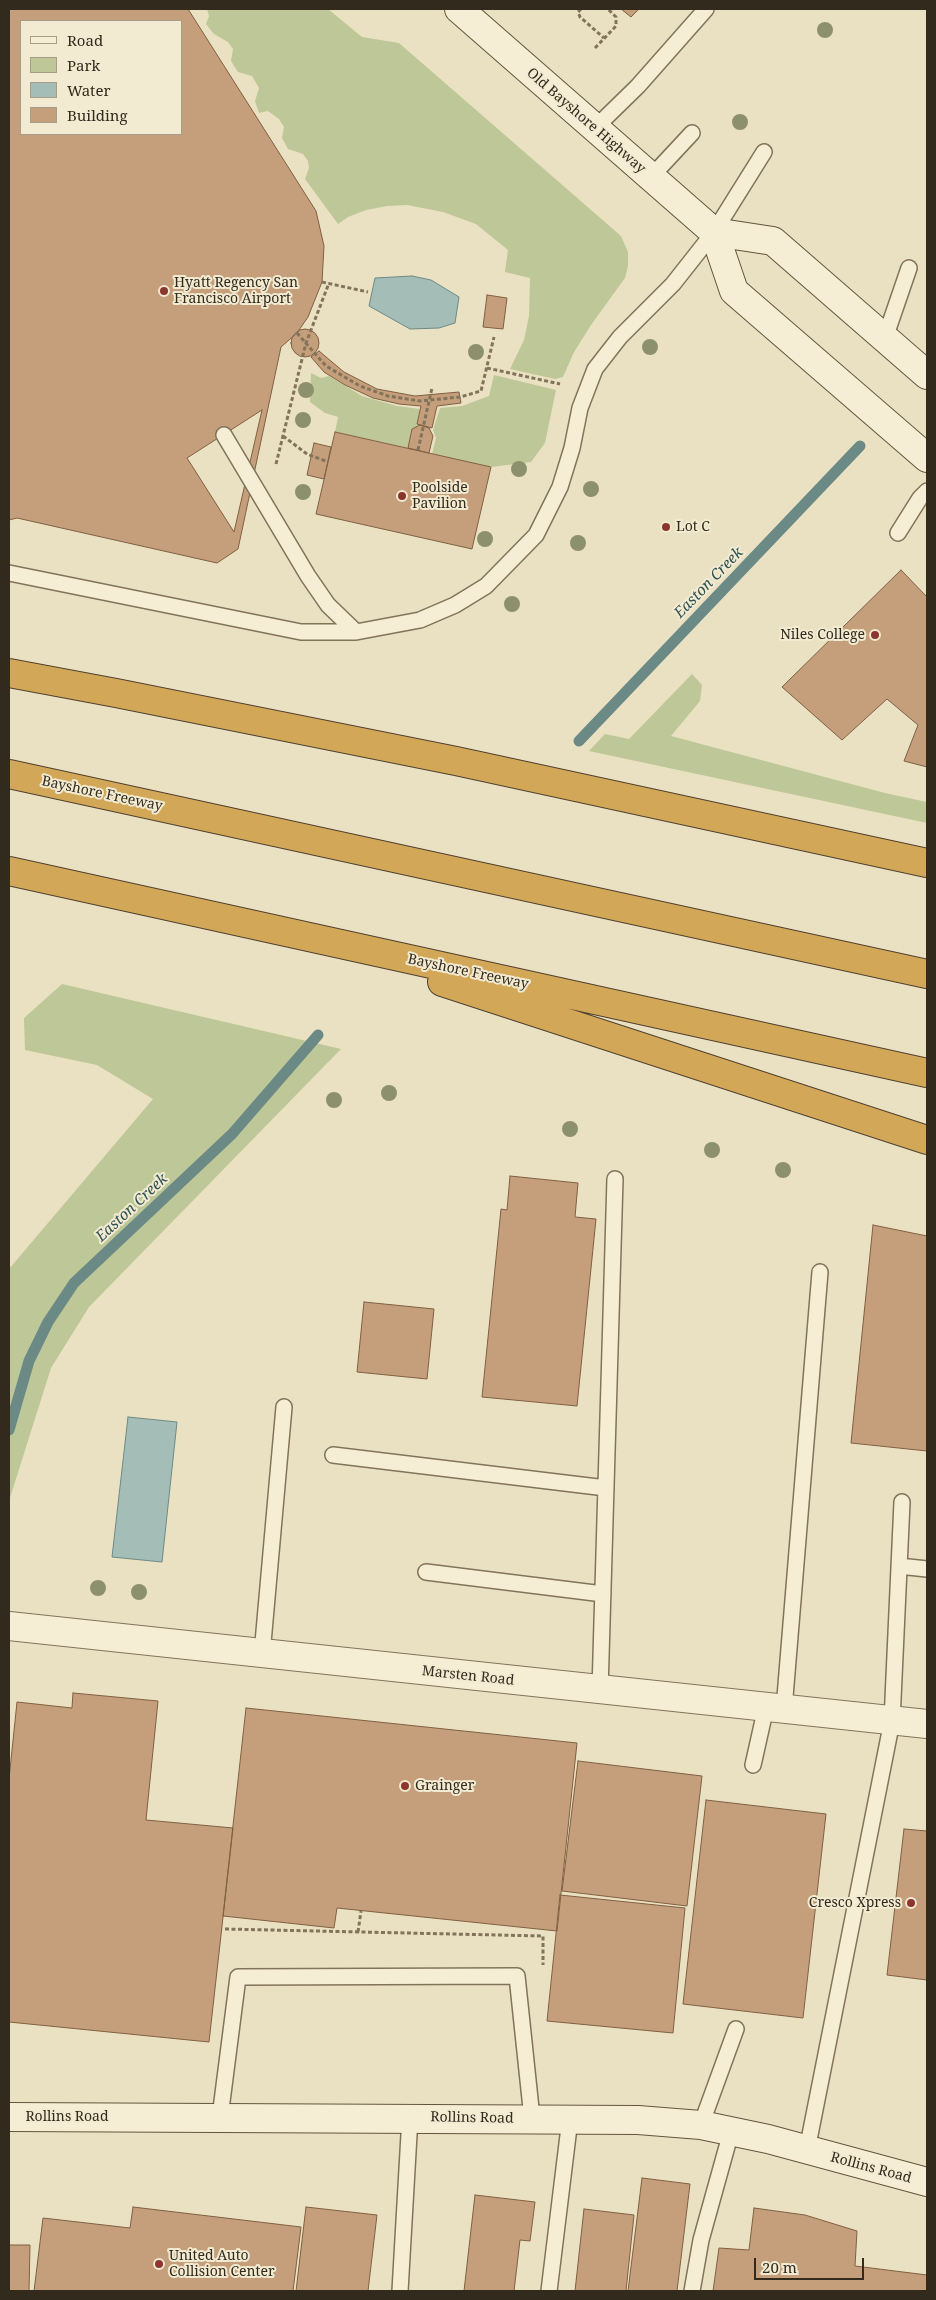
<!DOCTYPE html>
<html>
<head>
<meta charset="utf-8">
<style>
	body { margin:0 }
	#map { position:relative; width:936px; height:2300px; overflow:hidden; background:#eae1c2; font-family:"Noto Serif",serif }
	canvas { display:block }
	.frame { position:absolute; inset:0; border:10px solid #332a1e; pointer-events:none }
	.legend { position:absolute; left:20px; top:20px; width:162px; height:115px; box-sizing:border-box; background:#f2ebd1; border:1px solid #a69e89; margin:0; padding:6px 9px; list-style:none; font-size:15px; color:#332a1e }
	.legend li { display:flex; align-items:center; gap:10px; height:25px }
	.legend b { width:25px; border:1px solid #a69e89 }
	.scale { position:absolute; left:754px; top:2258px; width:110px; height:22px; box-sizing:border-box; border:2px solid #332a1e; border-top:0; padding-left:6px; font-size:15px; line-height:18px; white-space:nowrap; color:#332a1e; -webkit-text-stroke:4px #f2ebd1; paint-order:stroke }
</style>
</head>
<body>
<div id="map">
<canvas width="936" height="2300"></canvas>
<div class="frame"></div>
<ul class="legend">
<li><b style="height:6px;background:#f6eed4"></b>Road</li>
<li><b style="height:14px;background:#bec797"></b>Park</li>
<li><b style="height:14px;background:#a4bdb7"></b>Water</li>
<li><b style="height:14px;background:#c59f7b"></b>Building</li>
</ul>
<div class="scale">20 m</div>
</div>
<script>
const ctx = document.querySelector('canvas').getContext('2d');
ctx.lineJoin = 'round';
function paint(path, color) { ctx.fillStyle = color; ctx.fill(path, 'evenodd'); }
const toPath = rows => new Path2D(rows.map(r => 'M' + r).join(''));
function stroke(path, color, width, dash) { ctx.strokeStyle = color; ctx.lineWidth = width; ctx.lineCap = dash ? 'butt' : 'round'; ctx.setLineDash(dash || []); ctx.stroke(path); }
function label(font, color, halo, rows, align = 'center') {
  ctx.font = font + ' "Noto Serif",serif'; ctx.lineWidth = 4; ctx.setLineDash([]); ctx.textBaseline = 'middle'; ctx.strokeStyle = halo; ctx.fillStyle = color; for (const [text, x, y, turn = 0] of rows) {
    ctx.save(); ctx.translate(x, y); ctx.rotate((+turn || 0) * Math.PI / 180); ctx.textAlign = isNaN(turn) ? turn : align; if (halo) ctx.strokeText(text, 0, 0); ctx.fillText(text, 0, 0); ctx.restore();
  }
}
paint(toPath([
	[207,9,328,9,362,37,399,43,621,236,628,252,628,266,625,278,591,325,574,352,563,377,555,379,510,369,524,340,529,316,530,278,505,272,508,250,476,224,443,212,407,205,387,206,366,210,348,217,338,224,305,179,309,168,308,161,303,154,288,149,282,138,284,127,279,119,268,111,259,113,255,101,259,88,252,76,238,72,231,61,233,49,228,42,214,34,206,24,209,16],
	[311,373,321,378,329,376,362,396,397,406,420,409,417,424,420,425,412,429,408,448,335,432,338,417,325,413,310,402],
	[494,375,556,390,545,443,531,462,491,467,432,454,436,438,433,430,440,408,462,406,489,396],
	[692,674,702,685,700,701,671,736,885,793,927,802,927,823,589,751,605,734,629,739],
	[62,984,341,1049,89,1307,51,1368,9,1501,9,1269,153,1099,97,1065,25,1050,24,1018]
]), '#bec797');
const water = toPath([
	[412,276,431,280,459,297,455,323,439,328,410,329,369,306,375,278,412,276],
	[128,1417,177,1422,162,1562,112,1557,128,1417]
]);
paint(water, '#a4bdb7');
stroke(water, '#6c8a85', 1);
stroke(toPath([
	[579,741,860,446],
	[9,1430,29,1361,48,1322,74,1283,232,1134,318,1035]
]), '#6c8a85', 11);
const building = toPath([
	[9,9,188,9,316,211,324,246,322,282,308,317,297,333,281,347,238,549,217,563,17,518,9,520,9,9],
	[21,21,181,21,181,134,21,134,21,21],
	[262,410,234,532,187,458,262,410],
	[621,9,639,9,631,17,621,9],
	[487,295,507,298,503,329,483,327,487,295],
	'291 343a14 14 0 1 1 28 0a14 14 0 1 1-28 0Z',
	[319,351,344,372,377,389,415,396,459,392,461,403,437,406,432,428,417,424,421,406,399,404,373,398,345,385,324,372,311,357,319,351],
	[420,425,429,428,433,436,429,453,408,448,412,429,420,425],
	[335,432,491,467,472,549,316,514,335,432],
	[314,443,331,447,324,479,307,475,314,443],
	[901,570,927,597,927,767,904,761,918,725,887,699,842,740,782,687,901,570],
	[510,1176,578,1183,575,1217,596,1219,577,1406,482,1397,501,1209,507,1210,510,1176],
	[873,1225,927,1236,927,1451,851,1443,873,1225],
	[364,1302,434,1309,427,1379,357,1372,364,1302],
	[73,1693,158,1701,146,1820,233,1828,209,2042,9,2022,9,1779,17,1702,72,1708,73,1693],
	[246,1708,577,1743,557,1931,337,1908,334,1928,223,1916,246,1708],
	[578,1761,702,1776,687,1906,562,1891,578,1761],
	[706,1800,826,1814,803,2018,683,2004,706,1800],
	[904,1829,927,1831,927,1980,887,1975,904,1829],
	[560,1895,685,1908,673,2033,547,2021,560,1895],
	[642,2178,690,2184,677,2291,628,2291,642,2178],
	[475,2195,535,2202,530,2241,520,2240,514,2291,464,2291,475,2195],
	[133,2207,301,2227,293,2291,34,2291,43,2218,130,2228,133,2207],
	[306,2207,377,2215,368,2291,296,2291,306,2207],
	[754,2208,805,2215,857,2231,855,2266,927,2275,927,2291,713,2291,719,2248,749,2250,754,2208],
	[584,2209,634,2215,626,2291,575,2291,584,2209],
	[9,2245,30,2245,29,2291,9,2291,9,2245]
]);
paint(building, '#c59f7b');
stroke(building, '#7f5f42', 1);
const service = toPath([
	[595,128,638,86,706,9],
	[651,177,692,133],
	[885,338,909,268],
	[224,435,308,576,328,605,356,632],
	[898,533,920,498,927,491],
	[9,573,301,632,356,632,420,620,455,605,486,586,536,535,560,487,572,448,580,408,595,369,620,337,673,284,714,232,764,152],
	[333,1455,606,1488],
	[899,1566,927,1569],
	[426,1572,603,1594],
	[262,1654,284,1407],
	[600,1690,615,1179],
	[784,1709,820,1272],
	[753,1765,766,1707],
	[220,2117,238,1977,517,1976,532,2118],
	[701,2125,736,2029],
	[807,2150,892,1721,902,1502],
	[400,2291,410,2117],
	[549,2291,570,2119],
	[692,2291,701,2240,731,2132]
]);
const minor = toPath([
	[9,1626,927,1724]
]);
const secondary = toPath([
	[459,9,714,232,734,291,927,458],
	[714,232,773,241,927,375],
	[9,2117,638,2120,701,2125,768,2139,927,2182]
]);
const motorway = toPath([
	[9,673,116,693,456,761,927,863],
	[9,774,927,974],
	[9,871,927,1073],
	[442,982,927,1140]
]);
stroke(service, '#82735b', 18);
stroke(minor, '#82735b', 30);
stroke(secondary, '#64543e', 30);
stroke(motorway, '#50412f', 30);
stroke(toPath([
	[581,9,578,12,580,17,604,38],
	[595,48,616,26,616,17,608,9],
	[322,282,368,292],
	[297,333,326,366,360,386,388,396,420,401,460,397,481,391,494,337],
	[487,368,560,384],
	[283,436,307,454,328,462],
	[418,450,432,388],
	[276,464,306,343,329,283],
	[225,1929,543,1936,543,1965],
	[358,1932,361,1911]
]), '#82735b', 3, [4, 2.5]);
stroke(service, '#f6eed4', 15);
stroke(minor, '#f6eed4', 28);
stroke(secondary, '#f6eed4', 28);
stroke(motorway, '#d3a758', 28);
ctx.fillStyle = '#8d906c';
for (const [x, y] of [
	[825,30],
	[740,122],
	[650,347],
	[476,352],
	[306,390],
	[303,420],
	[519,469],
	[591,489],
	[303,492],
	[485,539],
	[578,543],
	[512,604],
	[389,1093],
	[334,1100],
	[570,1129],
	[712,1150],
	[783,1170],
	[98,1588],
	[139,1592]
]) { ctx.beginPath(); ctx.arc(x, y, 8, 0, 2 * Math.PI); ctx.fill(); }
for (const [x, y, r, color] of [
	[164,291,5,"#8c362f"],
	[402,496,5,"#8c362f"],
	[666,527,5,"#8c362f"],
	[875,635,5,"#8c362f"],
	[405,1786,5,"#8c362f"],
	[911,1903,5,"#8c362f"],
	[159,2264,5,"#8c362f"]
]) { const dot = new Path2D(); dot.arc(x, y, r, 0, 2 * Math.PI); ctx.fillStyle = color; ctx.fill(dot); stroke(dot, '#f2ebd1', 2); }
label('14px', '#332a1e', '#f2ebd1', [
	["Old Bayshore Highway",586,121,41],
	["Bayshore Freeway",102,794,12],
	["Bayshore Freeway",468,972,12],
	["Marsten Road",468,1676,6],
	["Rollins Road",67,2117],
	["Rollins Road",472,2118,1],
	["Rollins Road",871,2168,15]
]);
label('14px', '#332a1e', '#f2ebd1', [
	["Hyatt Regency San",174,283],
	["Francisco Airport",174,299],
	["Poolside",412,488],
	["Pavilion",412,504],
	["Lot C",676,527],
	["Niles College",865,635,"right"],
	["Grainger",415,1786],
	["Cresco Xpress",901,1903,"right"],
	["United Auto",169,2256],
	["Collision Center",169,2272]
], 'left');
label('italic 15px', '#2e5152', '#f2ebd1', [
	["Easton Creek",709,583,-46],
	["Easton Creek",132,1208,-43]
]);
</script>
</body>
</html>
